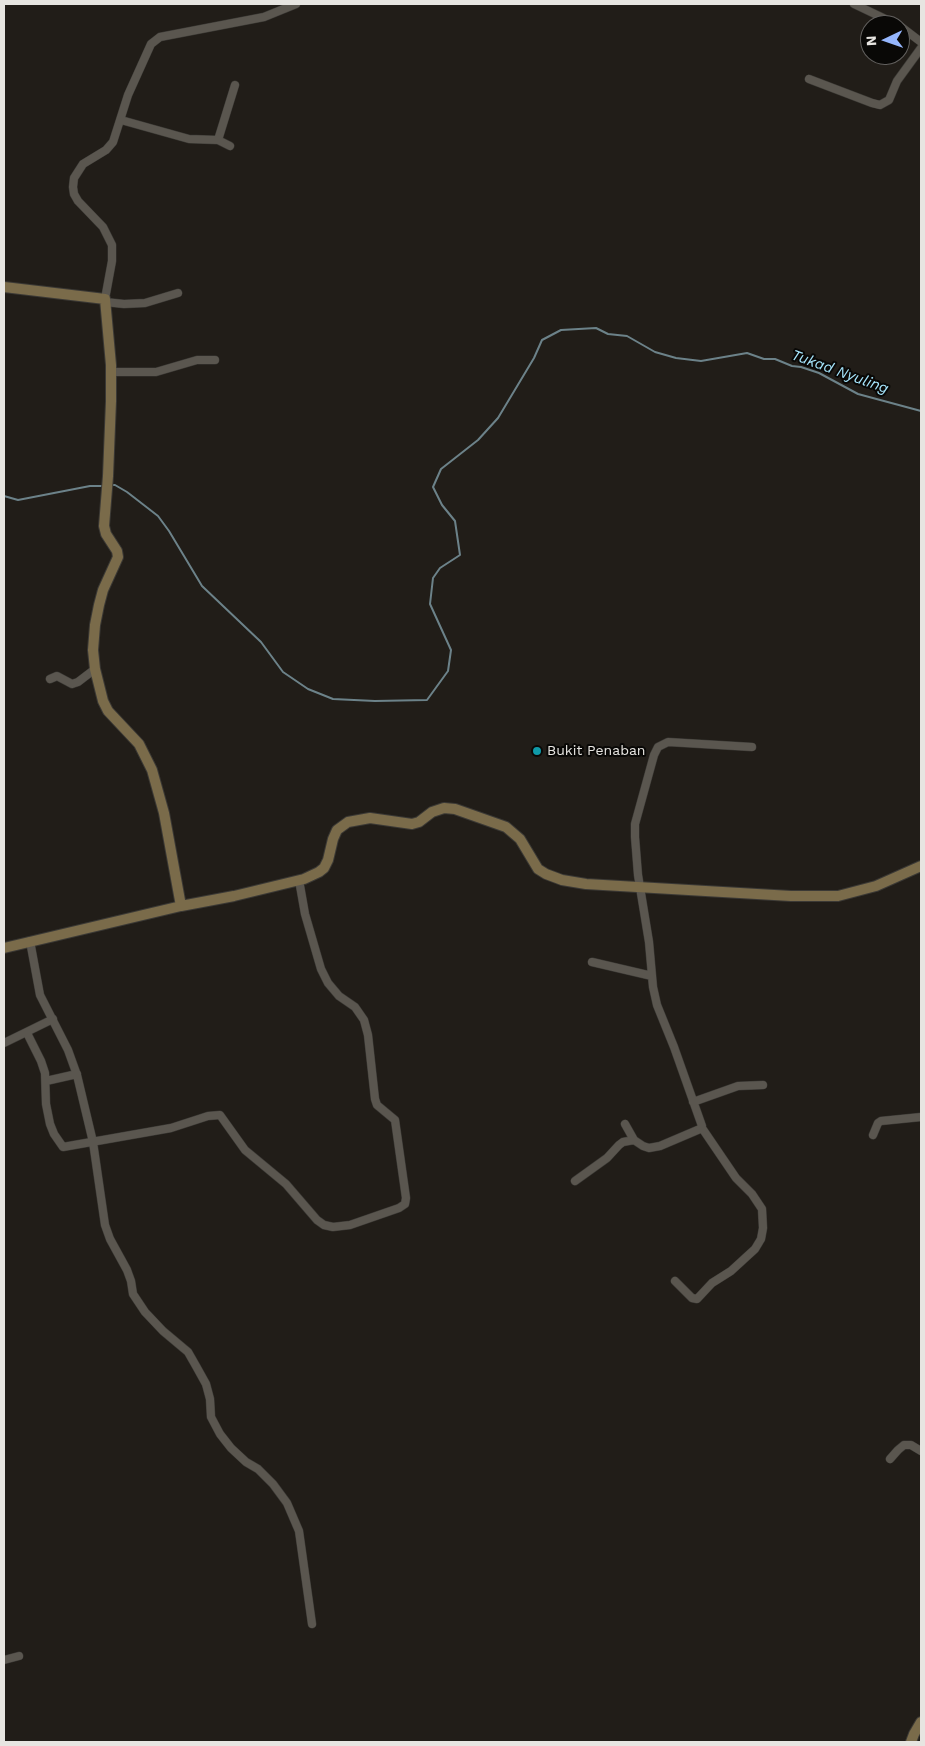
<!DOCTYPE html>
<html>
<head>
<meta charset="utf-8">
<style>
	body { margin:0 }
	#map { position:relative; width:925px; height:1746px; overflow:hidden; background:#211d18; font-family:"Work Sans",sans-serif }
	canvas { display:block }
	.frame { position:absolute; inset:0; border:5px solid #e7e5e1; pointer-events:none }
	.north { position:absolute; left:860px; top:15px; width:50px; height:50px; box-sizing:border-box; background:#090806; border:1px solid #62605e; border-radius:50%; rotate:267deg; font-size:14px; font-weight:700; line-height:20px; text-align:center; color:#e7e5e1 }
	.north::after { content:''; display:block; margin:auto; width:18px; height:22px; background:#95b6fd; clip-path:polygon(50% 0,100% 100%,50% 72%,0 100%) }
</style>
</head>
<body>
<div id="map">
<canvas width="925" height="1746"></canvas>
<div class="frame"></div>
<div class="north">N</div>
</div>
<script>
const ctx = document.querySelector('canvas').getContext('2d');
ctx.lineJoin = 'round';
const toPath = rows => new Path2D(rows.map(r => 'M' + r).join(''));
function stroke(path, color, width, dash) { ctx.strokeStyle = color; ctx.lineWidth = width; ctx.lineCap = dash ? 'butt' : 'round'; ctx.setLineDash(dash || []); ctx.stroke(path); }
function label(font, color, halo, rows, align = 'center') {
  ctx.font = font + ' "Work Sans",sans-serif'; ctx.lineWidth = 4; ctx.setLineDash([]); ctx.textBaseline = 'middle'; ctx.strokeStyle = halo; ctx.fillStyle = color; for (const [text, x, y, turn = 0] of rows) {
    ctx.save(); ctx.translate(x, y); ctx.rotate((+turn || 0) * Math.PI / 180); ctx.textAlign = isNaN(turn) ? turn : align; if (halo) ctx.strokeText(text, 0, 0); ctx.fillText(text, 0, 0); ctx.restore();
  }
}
stroke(toPath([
	[112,485,115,485,127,492,158,516,169,531,202,586,261,642,283,672,308,689,333,699,375,701,427,700,448,671,451,650,430,604,433,578,440,568,460,555,455,521,442,505,433,487,441,469,478,440,498,418,534,358,542,340,561,330,596,328,608,334,627,336,655,352,676,358,701,361,747,353,764,359,775,359,792,366,801,367,819,373,858,394,921,411],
	[4,496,18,500,90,486,105,486]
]), '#6c8289', 2);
const street = toPath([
	[854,4,898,25],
	[900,26,921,42],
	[809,79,872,103,880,105,889,100,897,81,921,48],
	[121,120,189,139,218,140,230,146],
	[218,140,235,85],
	[105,299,112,261,112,245,103,227,78,201,74,194,73,187,74,178,83,164,106,150,113,142,128,95,151,44,160,37,264,17,296,4],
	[105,302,124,304,145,303,178,293],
	[111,372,156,372,197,360,215,360],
	[50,679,57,676,72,684,78,682,95,669],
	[30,941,40,995,68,1050,77,1075,93,1142,105,1225,110,1239,127,1270,131,1281,133,1294,145,1312,163,1331,188,1352,196,1366,206,1384,210,1399,211,1417,220,1434,231,1448,246,1462,258,1469,273,1484,287,1503,299,1531,312,1624],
	[592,962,652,976],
	[27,1033,41,1061,45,1073,46,1104,50,1124,54,1134,63,1147,171,1128,208,1116,220,1115,245,1150,286,1184,317,1220,324,1225,333,1227,350,1225,399,1208,405,1204,406,1198,395,1120,377,1105,375,1099,368,1035,364,1020,355,1007,339,996,328,983,321,969,305,914,299,880],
	[4,1043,53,1019],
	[46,1081,77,1074],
	[693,1102,738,1086,763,1085],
	[625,1124,634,1140,643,1146,649,1148,660,1146,700,1129,702,1126,674,1047,657,1005,653,987,649,942,638,875,635,837,635,824,654,755,658,747,668,742,752,747],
	[873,1135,878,1123,881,1121,921,1117],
	[575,1181,607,1158,619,1145,623,1142,634,1140],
	[675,1281,692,1298,697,1299,712,1283,731,1271,755,1249,761,1239,763,1228,762,1209,752,1194,736,1178,702,1128],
	[890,1459,898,1450,904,1445,911,1445,921,1451],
	[4,1660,19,1656]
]);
const secondary = toPath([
	[4,287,105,299,111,365,111,401,108,476,104,526,106,534,117,551,118,557,103,590,99,605,95,625,93,650,95,669,103,701,108,711,139,744,152,770,164,813,181,906],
	[4,948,181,906,234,896,304,879,319,872,324,868,328,860,333,839,337,830,348,822,370,818,412,824,419,822,432,812,444,808,455,809,506,827,520,839,538,869,546,874,562,880,586,884,791,896,838,896,876,886,921,866],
	[911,1742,914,1734,921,1722]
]);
stroke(street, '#3b3935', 9);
stroke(secondary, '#3b3935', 12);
stroke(street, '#5a564f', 8);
stroke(secondary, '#7a6b4a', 10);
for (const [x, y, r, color] of [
	[537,751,5,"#0f9aa8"]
]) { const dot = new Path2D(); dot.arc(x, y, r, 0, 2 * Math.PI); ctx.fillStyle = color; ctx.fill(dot); stroke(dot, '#090806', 2); }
label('14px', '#e7e5e1', '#090806', [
	["Bukit Penaban",547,751]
], 'left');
label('italic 15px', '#a7e6fd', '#090806', [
	["Tukad Nyuling",840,372,20]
]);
</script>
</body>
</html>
